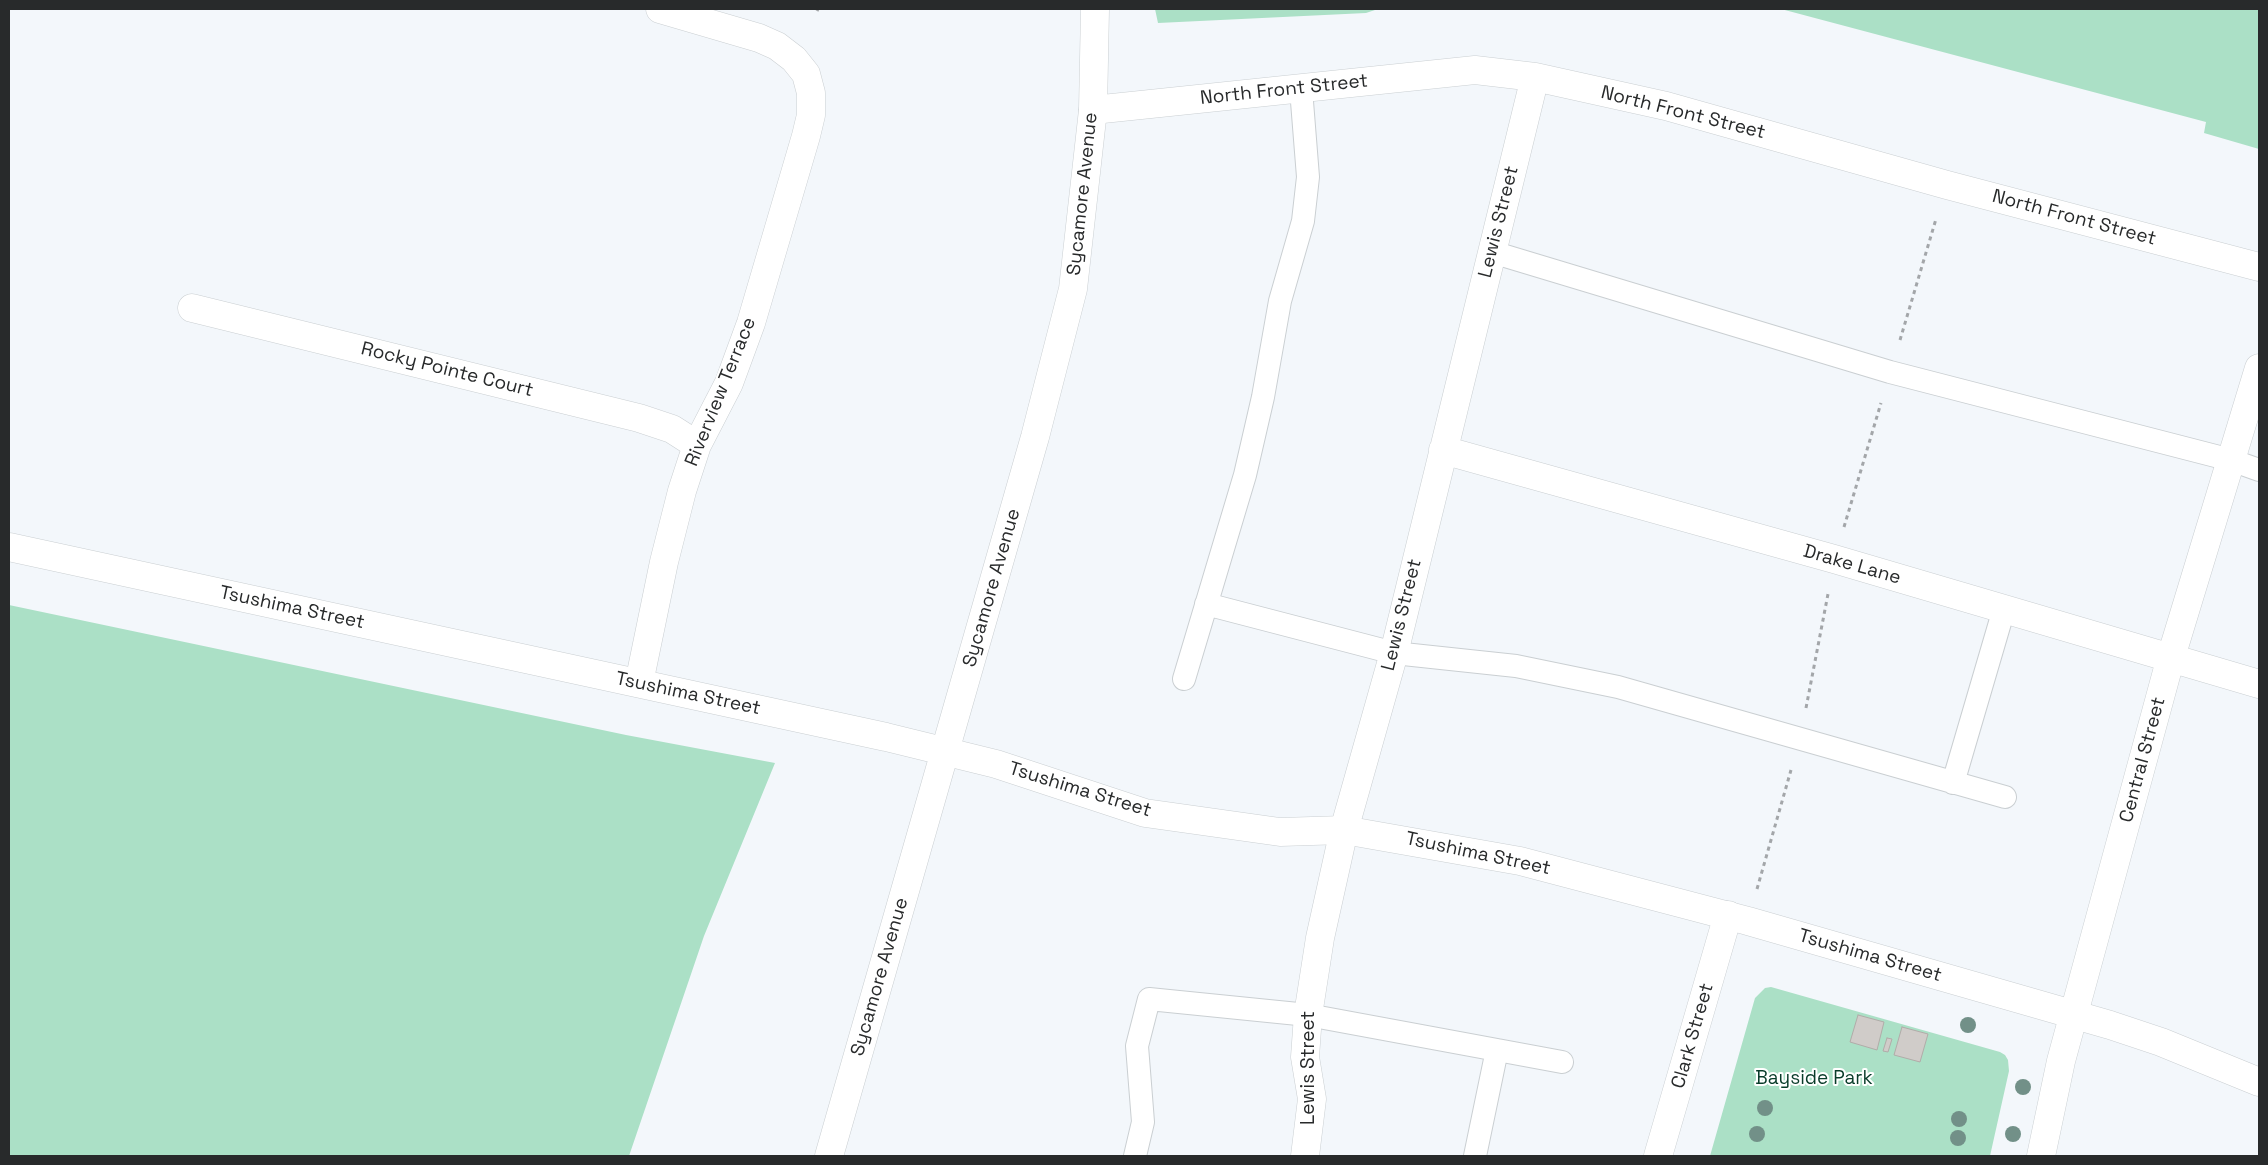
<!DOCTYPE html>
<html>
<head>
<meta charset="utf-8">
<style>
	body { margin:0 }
	#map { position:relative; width:2268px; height:1165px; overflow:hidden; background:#f3f7fb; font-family:"Space Grotesk",sans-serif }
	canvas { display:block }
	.frame { position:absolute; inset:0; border:10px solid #282a2b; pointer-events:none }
</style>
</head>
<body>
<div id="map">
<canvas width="2268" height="1165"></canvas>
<div class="frame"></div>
</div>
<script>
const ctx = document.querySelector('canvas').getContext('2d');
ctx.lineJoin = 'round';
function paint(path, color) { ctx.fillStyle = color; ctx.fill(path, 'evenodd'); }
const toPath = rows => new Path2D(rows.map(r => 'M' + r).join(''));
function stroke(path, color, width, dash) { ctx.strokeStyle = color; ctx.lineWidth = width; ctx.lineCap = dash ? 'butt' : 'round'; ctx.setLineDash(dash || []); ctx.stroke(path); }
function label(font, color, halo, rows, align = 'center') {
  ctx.font = font + ' "Space Grotesk",sans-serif'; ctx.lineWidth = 4; ctx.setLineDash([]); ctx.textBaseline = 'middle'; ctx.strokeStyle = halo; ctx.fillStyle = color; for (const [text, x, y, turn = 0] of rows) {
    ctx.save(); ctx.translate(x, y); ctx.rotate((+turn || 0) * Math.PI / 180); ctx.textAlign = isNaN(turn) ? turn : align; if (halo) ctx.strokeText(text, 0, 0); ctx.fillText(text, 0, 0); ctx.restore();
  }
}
paint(toPath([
	[1155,9,1378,9,1366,13,1158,23],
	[1781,9,2259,9,2259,149,2204,133,2206,122],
	[9,605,626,735,775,763,704,936,629,1156,9,1156],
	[1771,987,2000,1052,2005,1055,2008,1060,2009,1071,1990,1156,1710,1156,1755,998,1765,988]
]), '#abe0c6');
const building = toPath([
	[1858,1015,1884,1022,1877,1050,1850,1042,1858,1015],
	[1902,1027,1928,1034,1920,1062,1894,1055,1902,1027],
	[1887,1038,1892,1039,1888,1052,1883,1051,1887,1038]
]);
paint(building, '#d0ccc9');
stroke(building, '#b1aca9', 1);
const service = toPath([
	[1492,252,1890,372,2231,460,2259,470],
	[1206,604,1394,653,1516,666,1618,687,2005,797],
	[1184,679,1245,475,1263,397,1280,301,1303,221,1308,177,1301,89],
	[1953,783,2004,609],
	[1135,1156,1143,1122,1137,1046,1149,999,1308,1015,1562,1062],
	[1475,1156,1497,1050]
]);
const minor = toPath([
	[1093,110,1475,70,1535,77,1666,106,1947,185,2259,267],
	[192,308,639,418,672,429,697,445],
	[1443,450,1834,559,2259,684],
	[639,683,664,562,682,491,697,445,729,383,751,323,806,136,811,115,811,93,806,74,794,59,777,46,759,38,660,9],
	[1305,1156,1312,1099,1305,1057,1308,1015,1320,938,1344,830,1394,653,1535,77],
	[1658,1156,1728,915],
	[2041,1156,2061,1061,2171,657,2259,368]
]);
const tertiary = toPath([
	[9,547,886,737,996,764,1145,813,1280,832,1344,830,1520,861,1748,921,2110,1025,2161,1042,2259,1082],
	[829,1156,1035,437,1073,289,1093,110,1095,9]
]);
stroke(service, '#cacfd2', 24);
stroke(minor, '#cacfd2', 29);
stroke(tertiary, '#cacfd2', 29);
stroke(toPath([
	[817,11,818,9],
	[1900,340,1936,219],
	[1844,527,1881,403],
	[1806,708,1828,594],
	[1757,889,1791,770]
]), '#a3a6a9', 3, [4, 4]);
stroke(service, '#fff', 22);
stroke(minor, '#fff', 28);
stroke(tertiary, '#fff', 28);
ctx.fillStyle = '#729088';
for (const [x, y] of [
	[1968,1025],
	[2023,1087],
	[1765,1108],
	[1959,1119],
	[1757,1134],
	[2013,1134],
	[1958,1138]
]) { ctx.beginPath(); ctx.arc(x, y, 8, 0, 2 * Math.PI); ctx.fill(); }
label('19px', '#282a2b', '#fff', [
	["North Front Street",1284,90,-6],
	["North Front Street",1683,113,14],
	["Sycamore Avenue",1083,194,-84],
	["North Front Street",2074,218,15],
	["Lewis Street",1499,222,-76],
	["Rocky Pointe Court",447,370,14],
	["Riverview Terrace",721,392,-68],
	["Drake Lane",1852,565,16],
	["Sycamore Avenue",992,588,-74],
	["Tsushima Street",292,608,12],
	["Lewis Street",1402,615,-76],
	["Tsushima Street",688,694,12],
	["Central Street",2143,760,-75],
	["Tsushima Street",1080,790,17],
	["Tsushima Street",1478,854,12],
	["Tsushima Street",1870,956,16],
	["Sycamore Avenue",880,977,-74],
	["Clark Street",1693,1036,-74],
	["Lewis Street",1309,1068,-90]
]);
label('19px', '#093c2a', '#fff', [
	["Bayside Park",1814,1079]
]);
</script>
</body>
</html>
